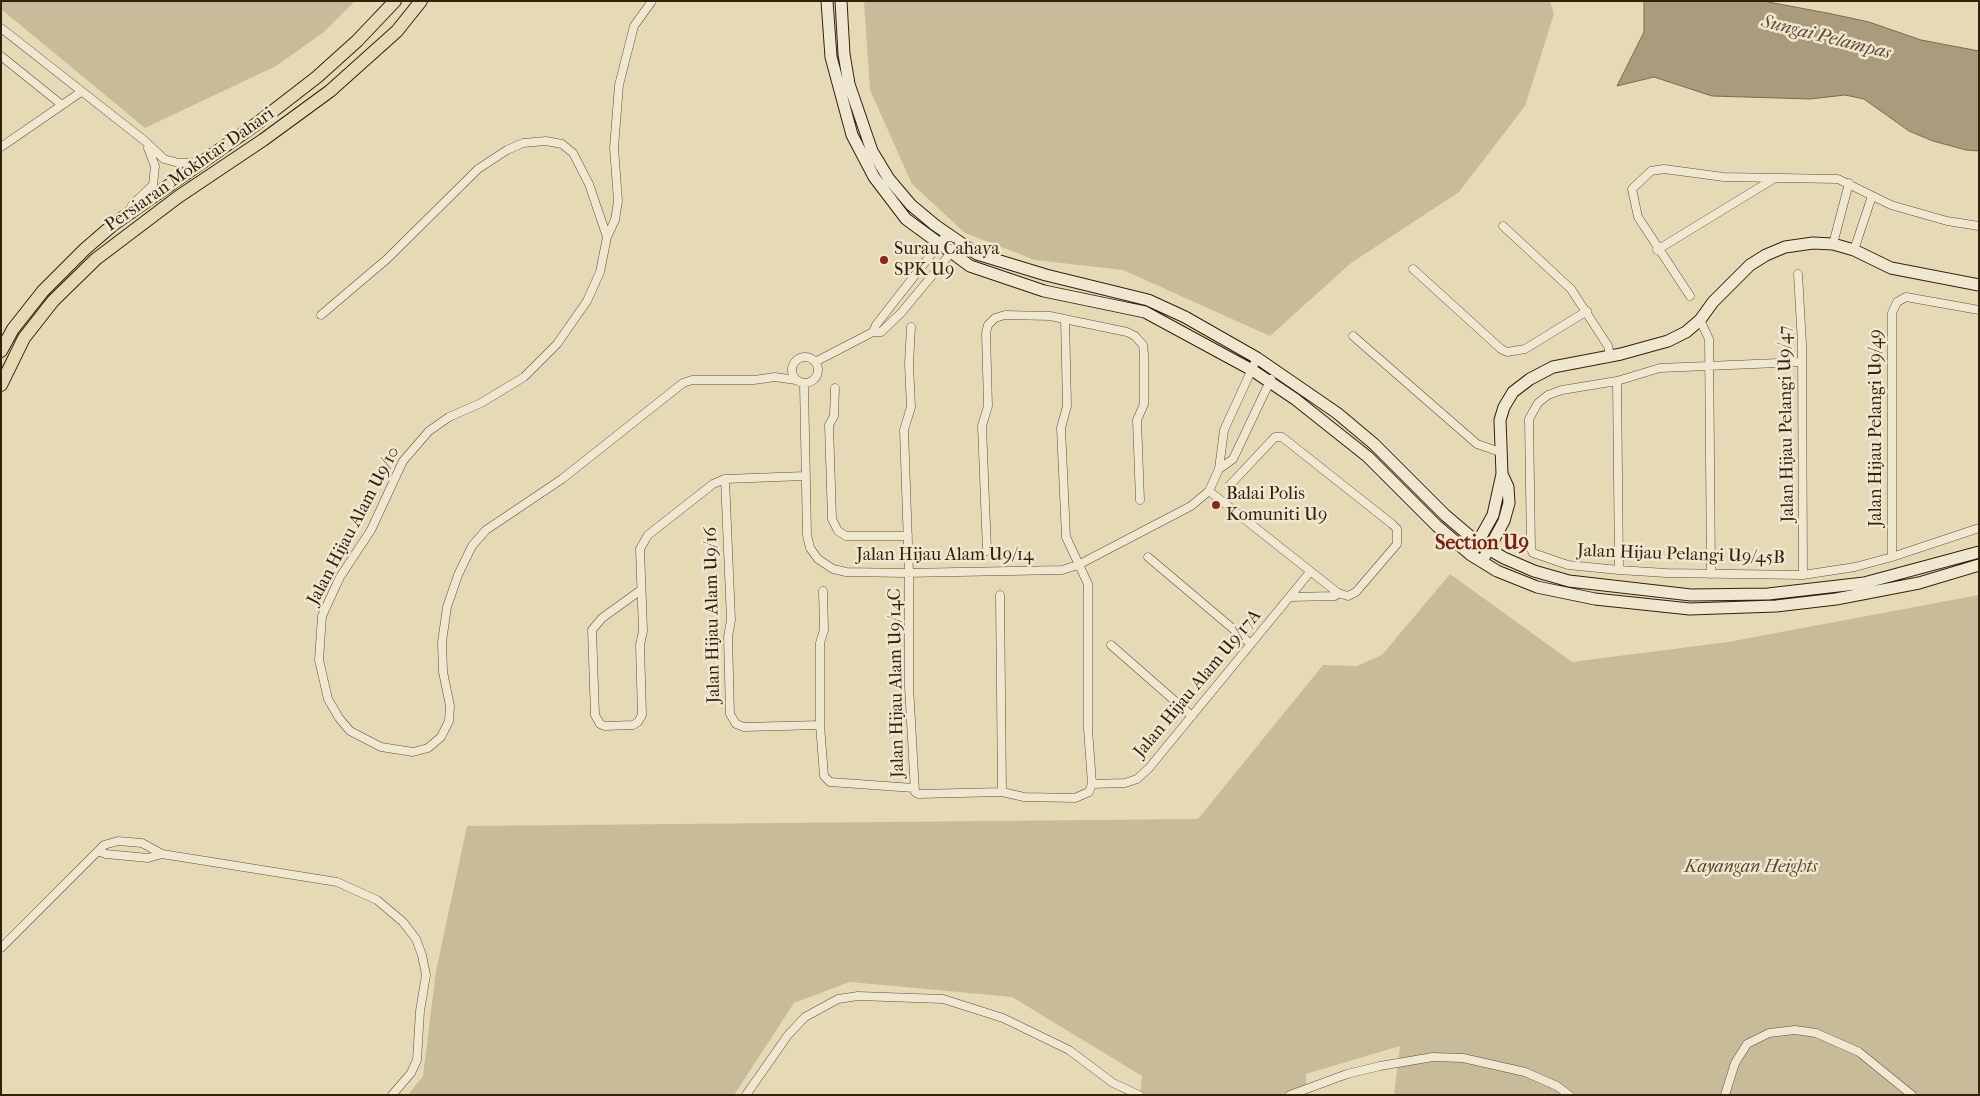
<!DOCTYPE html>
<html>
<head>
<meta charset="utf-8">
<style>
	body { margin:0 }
	#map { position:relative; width:1980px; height:1096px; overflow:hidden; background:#e6dab6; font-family:"IM FELL French Canon",serif }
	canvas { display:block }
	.frame { position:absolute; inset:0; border:2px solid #33220b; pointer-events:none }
</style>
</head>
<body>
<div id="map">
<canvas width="1980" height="1096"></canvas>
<div class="frame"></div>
</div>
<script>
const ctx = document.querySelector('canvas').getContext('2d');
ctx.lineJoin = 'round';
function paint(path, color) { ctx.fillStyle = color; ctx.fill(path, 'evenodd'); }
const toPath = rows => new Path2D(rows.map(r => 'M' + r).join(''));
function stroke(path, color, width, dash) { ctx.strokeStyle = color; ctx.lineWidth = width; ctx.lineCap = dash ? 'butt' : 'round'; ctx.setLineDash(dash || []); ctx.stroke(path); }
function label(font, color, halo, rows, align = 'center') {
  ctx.font = font + ' "IM FELL French Canon",serif'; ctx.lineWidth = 5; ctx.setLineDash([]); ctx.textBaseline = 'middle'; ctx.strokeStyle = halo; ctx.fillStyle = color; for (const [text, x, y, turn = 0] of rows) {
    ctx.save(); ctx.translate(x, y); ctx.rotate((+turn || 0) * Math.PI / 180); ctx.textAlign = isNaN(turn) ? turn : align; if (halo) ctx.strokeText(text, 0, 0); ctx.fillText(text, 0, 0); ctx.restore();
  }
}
paint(toPath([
	[1,1,355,1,324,32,276,66,145,128,1,9],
	[864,1,1550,1,1554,14,1525,106,1459,192,1351,263,1270,336,1123,270,1035,260,965,233,912,184,870,90],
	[1450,574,1572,662,1728,642,1979,595,1979,1095,1394,1095,1400,1046,1306,1074,1306,1095,1140,1095,1142,1076,1012,997,850,982,794,1003,734,1095,408,1095,423,1076,436,971,467,826,1198,819,1323,665,1357,666,1382,655]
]), '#c8bb99');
const water = toPath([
	[1644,1,1763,1,1832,14,1869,22,1921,40,1979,51,1979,151,1966,150,1933,141,1909,131,1864,99,1845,95,1810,99,1712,96,1654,77,1617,86,1644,32,1644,1]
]);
paint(water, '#a99b7c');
stroke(water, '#7a6b4f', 1);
const street = toPath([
	[652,1,634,26,619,85,614,148,618,201,615,220,607,237,600,272,587,301,557,344,524,377,481,403,449,417,429,431,403,461,371,530,340,577,322,616,319,660,328,699,339,718,350,731,381,747,413,752,428,748,441,737,449,721,450,706,443,672,442,642,447,607,458,575,472,546,486,530,562,479,683,383,692,380,754,380,775,377,796,380],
	[1,28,145,141,164,159,179,163,199,162],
	[1,56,62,105],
	[1,147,81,92],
	[132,205,153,185,155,166,148,148],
	[1503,226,1571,289,1608,346,1610,355],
	[1833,244,1849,183],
	[1657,250,1775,178],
	[1854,250,1872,196],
	[1413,269,1501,349,1507,352,1525,349,1587,311],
	[1798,274,1802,344,1803,575],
	[1690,296,1638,217,1632,189,1651,171,1664,169,1724,177,1838,179,1891,205,1947,221,1979,226],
	[321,315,387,259,478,169,507,150,523,143,546,141,562,144,573,153,589,184,607,237],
	[1700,320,1709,339,1711,574],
	[911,327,909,364,911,407,904,430,909,573,909,686,915,792,918,794,1002,792,1024,797,1075,798,1089,792,1092,784,1088,729,1088,584,1066,537,1061,428,1067,406,1065,319],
	[873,332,881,332,901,313,959,243],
	[873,332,876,325,947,234],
	[1353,336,1477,444,1500,452],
	'792 370a13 13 0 1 1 26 0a13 13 0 1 1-26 0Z',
	[815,362,873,332],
	[1802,362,1660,368,1617,381,1562,390,1548,395,1538,403,1529,419,1531,549,1533,553,1568,565,1619,570,1666,573,1803,575,1855,567,1892,557,1979,528],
	[1617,381,1619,570],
	[804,384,807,535,810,548,818,559,833,569,846,572,906,573,1062,570,1078,565,1191,506,1209,491,1219,469,1224,430,1257,358],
	[835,388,834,416,829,425,832,519,838,531,846,536,908,536],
	[1219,469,1233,459,1271,379],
	[725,479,731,620,728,637,730,714,736,724,744,727,820,725],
	[1209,491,1338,593,1348,596,1356,592,1397,544,1397,529,1392,524,1282,437,1275,437,1229,486],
	[987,551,982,426,988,406,986,333,988,325,995,318,1005,315,1050,316,1127,332,1135,336,1143,345,1144,354,1144,404,1137,420,1140,500],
	[1148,557,1251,644],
	[1892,557,1892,313,1897,302,1906,297,1979,310],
	[641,590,602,618,592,630,595,715,600,724,605,726,633,725,638,722,642,715,640,645,643,631,640,549,648,535,713,484,725,479,805,476],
	[823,591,824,630,820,643,820,725,824,776,830,782,914,788],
	[1000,595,1002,792],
	[1290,597,1335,596,1338,593],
	[1111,645,1192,716],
	[1092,784,1125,783,1137,779,1149,768,1310,572],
	[98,851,106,854,148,858,162,854],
	[1,948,104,845,118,841,142,843,162,854,337,882,377,900,403,922,416,939,422,955,426,975,420,1011,417,1060,411,1073,392,1095],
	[746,1095,788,1035,805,1017,838,999,858,996,943,999,1003,1018,1069,1050,1113,1083,1139,1095],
	[1290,1095,1347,1074,1380,1066,1433,1057,1463,1058,1525,1072,1557,1086,1569,1095],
	[1725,1095,1735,1063,1747,1044,1769,1033,1795,1030,1816,1033,1859,1052,1912,1095]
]);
const secondary = toPath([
	[827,1,831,57,852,135,874,177,906,219,970,266,1044,291,1145,312,1252,370,1295,399,1368,457,1437,526,1471,555,1497,571,1537,587,1595,599,1690,609,1776,606,1836,599,1919,583,1979,565],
	[841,1,844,54,849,84,872,151,889,179,911,205,935,225,977,254,1046,275,1148,300,1185,317,1257,358,1337,413,1374,444,1445,515,1478,543,1504,558,1534,571,1569,581,1691,595,1768,594,1864,583,1979,552],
	[1474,549,1493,515,1502,474],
	[1485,556,1504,521,1509,503,1508,487,1502,474,1500,420,1504,407,1513,392,1530,379,1553,367,1621,354,1668,341,1686,332,1700,320,1713,302,1750,265,1766,255,1785,247,1813,243,1833,244,1854,250,1891,268,1979,285]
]);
const primary = toPath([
	[1,351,13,329,43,291,85,249,114,224,255,125,317,77,357,41,395,1],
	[1,385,24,338,53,301,96,259,178,197,263,140,330,91,397,31,421,1]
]);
stroke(street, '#605036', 9);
stroke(secondary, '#33220b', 13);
stroke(primary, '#33220b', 14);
stroke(street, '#efe7d0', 8);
stroke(secondary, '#efe7d0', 11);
stroke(primary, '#e6dab6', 12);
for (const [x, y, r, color] of [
	[884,260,5,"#8f2418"],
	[1216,505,5,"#8f2418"]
]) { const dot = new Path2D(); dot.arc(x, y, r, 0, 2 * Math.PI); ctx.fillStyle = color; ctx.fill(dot); stroke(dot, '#efe7d0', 2); }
label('18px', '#33220b', '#efe7d0', [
	["Persiaran Mokhtar Dahari",190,170,-35],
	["Jalan Hijau Pelangi U9/47",1787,424,-91],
	["Jalan Hijau Pelangi U9/49",1877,428,-90],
	["Jalan Hijau Alam U9/10",354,526,-62],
	["Jalan Hijau Pelangi U9/45B",1681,555,2],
	["Jalan Hijau Alam U9/14",945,556],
	["Jalan Hijau Alam U9/16",713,615,-91],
	["Jalan Hijau Alam U9/14C",897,683,-91],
	["Jalan Hijau Alam U9/17A",1198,684,-50]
]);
label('18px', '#33220b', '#efe7d0', [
	["Surau Cahaya",894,250],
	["SPK U9",894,271],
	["Balai Polis",1226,495],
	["Komuniti U9",1226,516]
], 'left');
label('italic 18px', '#58482e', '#efe7d0', [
	["Kayangan Heights",1751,868]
]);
label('italic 19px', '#5c4c33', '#efe7d0', [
	["Sungai Pelampas",1826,38,14]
]);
label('bold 20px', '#7a1f14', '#efe7d0', [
	["Section U9",1482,544]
]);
</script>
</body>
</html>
